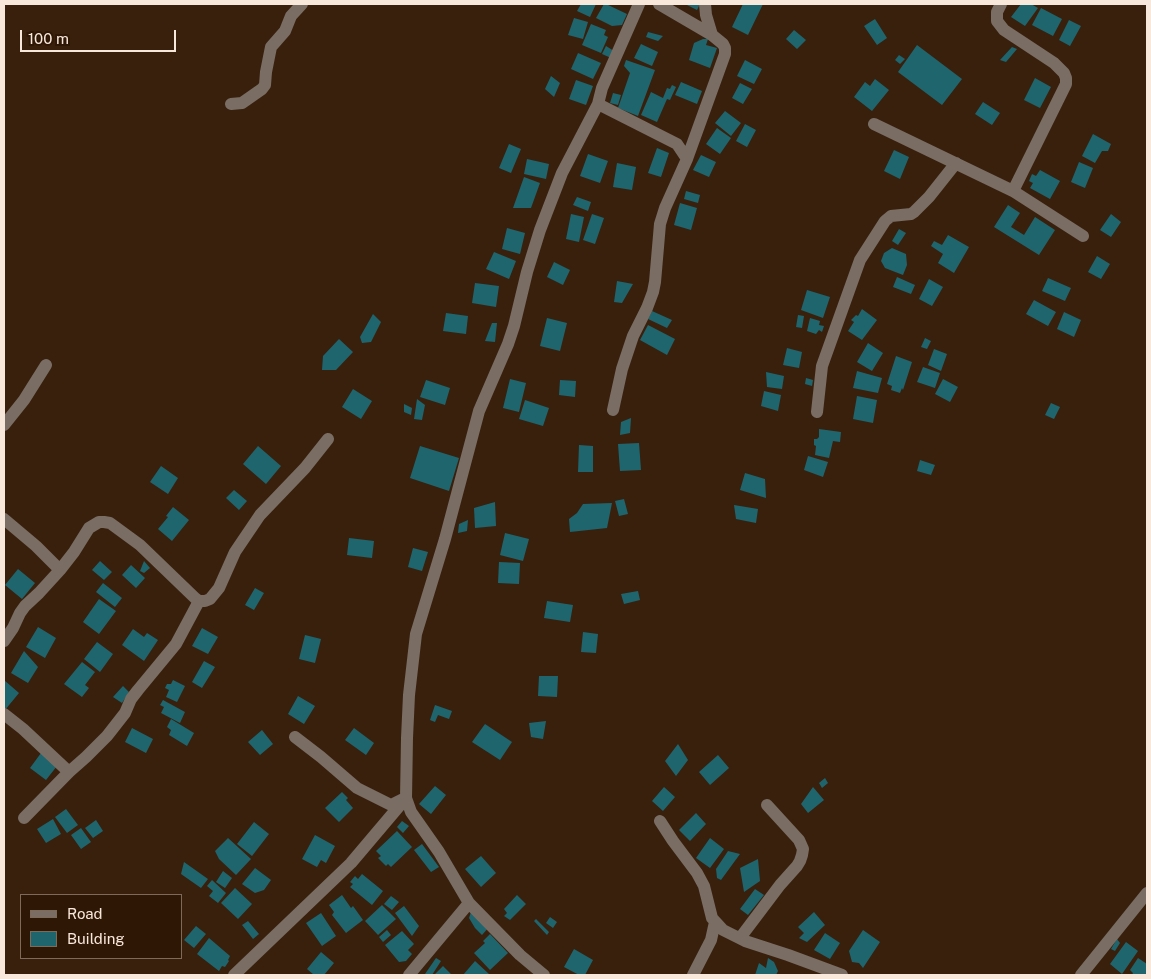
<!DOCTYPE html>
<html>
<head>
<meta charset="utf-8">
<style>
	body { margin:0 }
	#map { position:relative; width:1151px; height:979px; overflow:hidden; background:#39200d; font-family:"Public Sans",sans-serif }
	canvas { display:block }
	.frame { position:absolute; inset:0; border:5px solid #f8e7db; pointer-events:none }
	.legend { position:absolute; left:20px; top:894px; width:162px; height:65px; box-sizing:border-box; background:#2e1704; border:1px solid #7f6a5a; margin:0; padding:6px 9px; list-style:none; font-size:15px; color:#f8e7db }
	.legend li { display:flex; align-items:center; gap:10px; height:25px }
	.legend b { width:25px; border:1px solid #7f6a5a }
	.scale { position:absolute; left:20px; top:30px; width:156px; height:22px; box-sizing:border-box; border:2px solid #f8e7db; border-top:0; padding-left:6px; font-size:15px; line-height:18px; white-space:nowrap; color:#f8e7db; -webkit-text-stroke:4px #2e1704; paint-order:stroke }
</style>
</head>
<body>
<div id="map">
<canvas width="1151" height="979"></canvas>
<div class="frame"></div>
<ul class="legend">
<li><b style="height:6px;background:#7a6d64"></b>Road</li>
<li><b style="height:14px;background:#1f656d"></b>Building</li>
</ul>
<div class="scale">100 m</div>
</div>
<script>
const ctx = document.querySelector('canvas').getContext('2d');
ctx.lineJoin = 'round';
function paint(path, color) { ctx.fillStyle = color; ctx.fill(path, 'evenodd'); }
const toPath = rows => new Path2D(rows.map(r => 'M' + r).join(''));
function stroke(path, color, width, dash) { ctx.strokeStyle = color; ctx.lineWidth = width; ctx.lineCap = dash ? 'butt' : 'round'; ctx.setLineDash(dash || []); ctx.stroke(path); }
paint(toPath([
	[581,4,596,4,590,17,577,11],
	[604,4,606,4,627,14,622,25,612,26,596,18],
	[685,4,700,4,697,10],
	[743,4,763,4,748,35,732,27],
	[1021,4,1031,4,1038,8,1025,26,1011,17],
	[1041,8,1062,19,1053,36,1032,25],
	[574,18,588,22,583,39,568,35],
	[875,19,887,38,877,45,864,26],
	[1069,20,1081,26,1070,46,1059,40],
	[591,24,606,30,604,35,608,37,601,53,582,45],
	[794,30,806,40,797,49,786,39],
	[648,32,663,36,658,41,646,37],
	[703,39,708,39,706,45,717,48,710,68,689,60,694,43],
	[641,44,658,52,652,66,634,58],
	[917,45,962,79,942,105,898,72],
	[606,46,614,51,611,58,602,54],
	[1012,47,1017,49,1006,62,1000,60],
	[578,53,601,63,593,79,571,69],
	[899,55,905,59,900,64,895,60],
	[626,60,655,70,638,116,618,108,630,73,624,66],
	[745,60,762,69,754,84,737,76],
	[551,76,560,83,554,97,545,89],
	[1035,78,1051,87,1040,108,1024,100],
	[875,79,889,90,872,111,854,97,865,82,870,86],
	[576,80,593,86,586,105,569,99],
	[681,82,702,91,697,104,675,95],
	[740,83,752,89,743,104,732,98],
	[672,85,676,87,670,100,667,99,657,122,641,115,651,92,663,98,667,88,670,89],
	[613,93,621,95,618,105,610,103],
	[983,102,1000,113,992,125,975,114],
	[725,111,741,123,731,136,715,123],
	[745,124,756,130,747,147,736,141],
	[717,128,731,138,720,154,706,144],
	[1093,134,1111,144,1108,151,1102,151,1095,163,1082,156],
	[509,144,521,149,511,173,499,168],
	[657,148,669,153,661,177,648,173],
	[894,150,909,157,900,179,884,171],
	[588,154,608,161,600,183,580,176],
	[701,155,716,162,709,177,693,170],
	[527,159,549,164,546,179,524,174],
	[1079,162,1093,168,1085,188,1071,182],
	[617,163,636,167,632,190,613,187],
	[1040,170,1060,181,1050,199,1030,188,1033,183,1029,181,1032,174,1036,176],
	[524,177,540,183,531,208,513,208],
	[686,191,700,195,698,203,684,199],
	[577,197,591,202,588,211,573,205],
	[680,203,697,208,691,230,674,225],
	[1008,205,1020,213,1011,227,1024,235,1035,217,1055,230,1039,255,994,227],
	[571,214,584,217,579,242,566,239],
	[592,214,604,218,595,244,583,240],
	[1111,214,1121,222,1111,237,1100,230],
	[507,228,525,233,520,254,502,249],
	[899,229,906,233,898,245,892,241],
	[948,235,969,247,954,273,938,263,943,254,931,246,934,241,942,245],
	[892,248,906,254,907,265,903,275,885,268,881,261,884,253],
	[494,252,516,261,509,279,486,269],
	[1097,256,1110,264,1101,279,1088,272],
	[554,262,570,270,563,285,547,277],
	[897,277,915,285,911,294,893,287],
	[1048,278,1071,288,1065,301,1042,291],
	[929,279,943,287,932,306,919,299],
	[617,281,633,284,622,303,614,302],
	[475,283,499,286,496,307,472,303],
	[807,290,830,297,823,318,801,310],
	[1034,300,1056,312,1048,326,1026,314],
	[862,309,877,320,862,340,848,331,854,322,851,320,856,315,858,316],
	[652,311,672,320,667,328,648,319],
	[1064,312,1081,320,1074,337,1057,329],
	[446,313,468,316,466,334,443,331],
	[373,314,381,322,371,342,362,343,360,337],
	[798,315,804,316,802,328,796,327],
	[547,318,567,323,560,351,540,346],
	[810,318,820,321,819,325,824,326,822,332,819,330,816,334,807,331],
	[492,323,497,323,495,342,485,341],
	[648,325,675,339,667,355,640,340],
	[925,338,931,341,927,349,921,347],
	[339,339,353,352,336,370,322,370,323,356],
	[868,343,883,353,872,371,857,362],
	[787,348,802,352,799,368,783,365],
	[934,349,947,354,941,371,928,365],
	[896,356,912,362,903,390,902,388,900,393,891,390,892,386,887,384],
	[923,367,940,373,935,388,917,382],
	[857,371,882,378,878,393,853,388],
	[766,372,784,376,782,389,767,387],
	[806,378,813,380,812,386,805,384],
	[510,379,526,383,519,412,503,408],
	[943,379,958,387,950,402,935,394],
	[426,380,450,388,445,405,420,397],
	[560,380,576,381,575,397,559,395],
	[353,389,372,401,361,419,342,407],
	[764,391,781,395,778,411,761,406],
	[857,396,877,400,873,423,853,419],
	[417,399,425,405,422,420,414,419],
	[525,400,549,408,543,426,519,419],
	[1051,403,1060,407,1054,419,1045,415],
	[404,404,412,408,411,415,404,412],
	[631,418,630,433,620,435,621,422],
	[819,429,841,432,840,442,833,441,829,458,815,455,816,446,814,445,814,439,817,439,819,437],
	[639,443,641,470,620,471,618,444],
	[579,445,593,446,593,472,578,472],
	[258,446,281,466,266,484,243,464],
	[420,446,459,458,449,491,410,478],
	[808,456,828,462,823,477,804,470],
	[920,460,935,465,931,475,917,471],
	[161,466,178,478,168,494,150,482],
	[745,473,765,479,766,498,740,490],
	[234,490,247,501,239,510,226,498],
	[624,499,628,514,619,516,615,501],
	[495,502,496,526,475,528,474,508],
	[612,503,607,528,570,532,569,519,577,513,583,504],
	[734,505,758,509,756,523,736,519],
	[173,507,189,520,172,541,158,529,168,517,166,516],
	[468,520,467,531,458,533,459,524],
	[505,533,529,539,523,561,500,555],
	[349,538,374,541,372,558,347,555],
	[413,548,428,552,422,571,408,567],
	[100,561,112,572,104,580,92,570],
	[144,561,150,568,144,573,140,571],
	[499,562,520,563,519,584,498,583],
	[131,565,145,578,136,588,122,575],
	[18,569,35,583,22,599,5,585],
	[103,583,122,598,115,607,96,592],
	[255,588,264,593,254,610,245,605],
	[638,591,640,600,624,604,621,594],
	[99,599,116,611,99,634,83,622],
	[547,601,573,605,570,622,544,618],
	[38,627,56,638,45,658,26,647],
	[202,628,218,637,208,654,192,646],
	[133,629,144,637,147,633,158,640,144,661,122,645],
	[583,632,598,634,596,653,581,652],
	[305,635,321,639,315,663,299,659],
	[97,642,113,654,100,672,84,659],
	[24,651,38,667,28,683,11,673],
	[204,661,215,667,202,688,192,682],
	[82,662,95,672,85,685,89,688,82,697,64,684],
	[539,676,558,676,557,697,538,696],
	[4,680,19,693,5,710,4,708],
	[173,680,185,686,177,702,166,697,169,690,165,688,167,684,171,684],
	[123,686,129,692,122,703,113,697],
	[298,696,315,706,304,724,288,714],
	[163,700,185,712,180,723,161,713,164,707,160,705],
	[435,705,452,711,449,719,438,715,435,722,430,720],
	[171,719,194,733,187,746,169,735,171,730,167,727],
	[546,721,543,739,531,737,529,723],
	[485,724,512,742,500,760,472,742],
	[132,728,153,739,146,753,125,742],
	[354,728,374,743,366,755,345,740],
	[262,730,273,744,260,755,248,742],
	[678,744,688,760,676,776,665,761],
	[41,753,57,766,46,780,30,768],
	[718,755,729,768,710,785,699,772],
	[825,778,828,783,822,788,819,783],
	[435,786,446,795,431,814,419,804],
	[664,787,675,797,663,811,652,801],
	[813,787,824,800,808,813,801,804],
	[342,792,348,798,346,800,353,808,339,822,325,808],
	[66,809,78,825,67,833,55,817],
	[696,813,706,824,690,841,679,830],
	[53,819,61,834,46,843,37,829],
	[96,820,103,831,93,838,85,828],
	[402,821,409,826,403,833,397,827],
	[254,822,269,834,252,856,237,844],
	[81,828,91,842,81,849,71,835],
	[397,831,412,847,391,867,388,864,386,866,378,858,381,856,376,851],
	[315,835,335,846,326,863,321,860,317,867,302,859],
	[228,838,251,859,236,875,219,859,215,851],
	[710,838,724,849,710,868,696,858],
	[422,844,439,867,431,872,414,850],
	[728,851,740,854,721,880,717,878,716,869],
	[481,856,496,873,481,887,465,869],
	[758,859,760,881,744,892,740,868],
	[184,862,208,879,201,888,181,874],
	[255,868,271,880,264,890,255,893,242,884],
	[223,871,232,878,225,888,216,882],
	[362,874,383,891,372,905,350,887,353,884,350,882,355,876,358,879],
	[212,880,226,893,218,903,209,896,213,891,207,886],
	[235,888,252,904,238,919,221,903],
	[755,889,764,895,748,915,740,909],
	[342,895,351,908,353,906,363,920,346,933,332,915,334,912,329,905],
	[517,895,526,904,510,920,504,916,507,913,504,909],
	[391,896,399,902,392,910,384,904],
	[382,905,396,919,378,935,365,921],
	[404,906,419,926,412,936,395,913],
	[471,912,489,927,482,935,475,928,469,918],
	[814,912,825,925,807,942,799,938,804,933,798,927],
	[321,913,336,936,322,946,306,923],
	[550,917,557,922,553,928,546,923],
	[536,919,549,932,547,935,534,921],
	[248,921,259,934,253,939,242,925],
	[196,926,206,934,194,948,184,940],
	[387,930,391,935,383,942,379,937],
	[863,930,880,942,863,968,859,963,852,962,849,951],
	[402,931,414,944,408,950,412,954,406,961,399,962,385,945],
	[825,933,840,943,830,959,814,950],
	[490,934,508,953,490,970,474,953,485,943,483,941],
	[209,938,230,956,228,960,229,961,225,967,222,966,219,971,197,954],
	[1117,939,1120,943,1115,951,1111,949],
	[1126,942,1138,951,1122,974,1110,964],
	[574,949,593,960,585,975,579,975,564,967],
	[321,952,334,963,324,975,314,975,307,969],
	[436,958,441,961,432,975,428,975,425,974],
	[768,958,774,962,778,971,776,975,755,975,759,963,766,968],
	[1138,958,1147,964,1147,975,1132,975,1133,973,1130,970],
	[475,961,489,974,487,975,463,975],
	[443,966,452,975,434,975]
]), '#1f656d');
stroke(toPath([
	[705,4,706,15,712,35],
	[1001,4,997,12,997,21,1004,30,1054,63,1064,73,1066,78,1066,84,1013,191],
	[231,104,242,103,262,89,265,85,266,72,271,47,285,31,291,16,302,4],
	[598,104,677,144,687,159],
	[874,124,1013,191,1083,236],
	[613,410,622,369,633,336,647,308,653,292,655,282,660,224,665,208,687,159,725,54,725,48,723,44,712,35,659,4],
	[817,412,822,366,860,260,885,221,891,216,911,214,914,212,929,197,956,163],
	[4,425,24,400,46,365],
	[4,519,36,546,60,570,74,552,89,528,99,522,104,522,110,523,140,545,195,598,199,601,205,601,210,599,219,588,235,552,260,515,305,468,328,439],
	[4,641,13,628,20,613,25,606,39,593,60,570],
	[4,714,23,729,69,772],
	[295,737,321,757,357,788,391,805,403,799],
	[24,818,69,772,86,757,107,736,125,713,131,699,138,690,176,644,199,601],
	[660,821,673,841,697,873,704,886,712,918,723,930,745,941,788,955,842,975],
	[740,938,780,885,797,866,800,861,802,855,803,849,799,840,767,805],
	[234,975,351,863,406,798],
	[409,975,469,903],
	[544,975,520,955,469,903,439,852,411,812,406,798,407,738,409,695,416,634,445,539,479,411,508,344,514,326,527,272,540,230,562,173,598,104,602,88,639,4],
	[693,975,711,940,715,922],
	[1081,975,1147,893]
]), '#7a6d64', 12);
</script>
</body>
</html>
